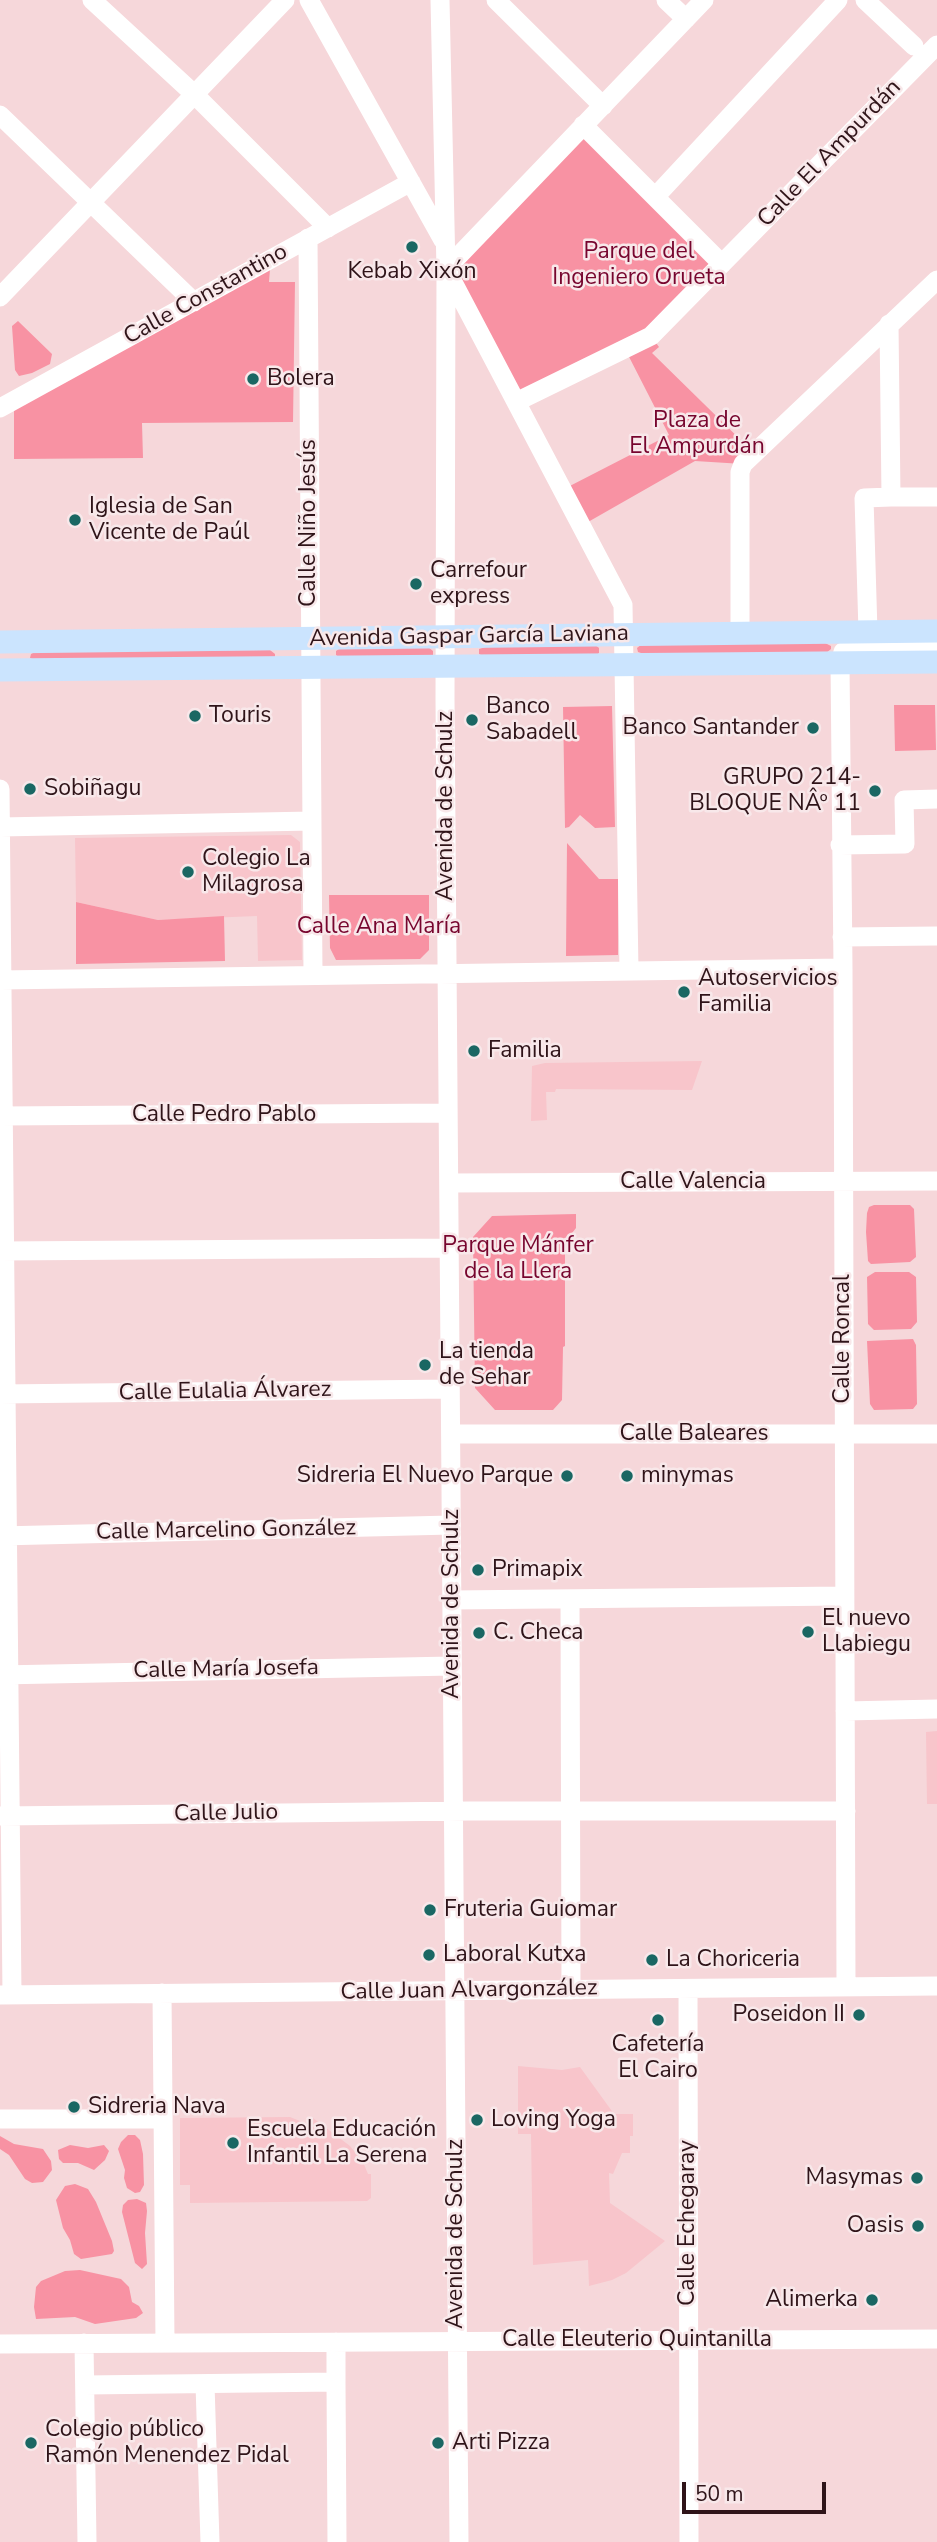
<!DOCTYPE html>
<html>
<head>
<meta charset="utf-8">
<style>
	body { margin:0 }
	#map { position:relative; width:937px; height:2542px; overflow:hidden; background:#f6d7da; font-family:"Nunito Sans",sans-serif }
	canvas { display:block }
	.scale { position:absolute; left:682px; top:2482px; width:144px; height:32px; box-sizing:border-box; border:4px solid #2f1419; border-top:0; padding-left:9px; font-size:21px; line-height:24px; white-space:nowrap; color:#2f1419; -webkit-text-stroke:5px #f8e8ea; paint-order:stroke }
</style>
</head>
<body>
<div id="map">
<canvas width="937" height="2542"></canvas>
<div class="scale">50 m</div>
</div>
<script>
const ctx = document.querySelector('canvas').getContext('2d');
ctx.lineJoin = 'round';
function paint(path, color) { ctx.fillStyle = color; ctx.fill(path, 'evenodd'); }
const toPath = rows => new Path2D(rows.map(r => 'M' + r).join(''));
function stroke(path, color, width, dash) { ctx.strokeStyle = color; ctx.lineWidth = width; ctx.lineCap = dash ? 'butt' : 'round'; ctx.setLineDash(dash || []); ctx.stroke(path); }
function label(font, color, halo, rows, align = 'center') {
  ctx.font = font + ' "Nunito Sans",sans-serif'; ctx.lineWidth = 5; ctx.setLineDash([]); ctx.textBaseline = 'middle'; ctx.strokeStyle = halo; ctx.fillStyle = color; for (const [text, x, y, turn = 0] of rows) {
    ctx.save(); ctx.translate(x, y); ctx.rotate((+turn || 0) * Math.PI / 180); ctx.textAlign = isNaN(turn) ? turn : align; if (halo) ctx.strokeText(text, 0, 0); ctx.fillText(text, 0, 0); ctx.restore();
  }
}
paint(toPath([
	[291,835,300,842,302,960,258,961,257,916,158,920,76,902,75,838],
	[702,1061,692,1090,556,1089,555,1092,546,1092,547,1120,531,1121,532,1066,545,1063],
	[937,1731,937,1804,927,1804,926,1732],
	[518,2066,562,2070,580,2067,614,2114,633,2114,633,2136,630,2136,630,2153,622,2153,613,2174,609,2173,610,2203,665,2241,626,2273,612,2280,589,2286,588,2260,533,2265,531,2134,518,2134],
	[290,2117,305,2123,313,2118,350,2146,363,2162,368,2174,371,2174,371,2198,367,2201,190,2203,190,2185,180,2185,180,2118]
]), '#f8c5cb');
paint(toPath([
	[583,125,722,264,651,336,659,347,652,353,754,453,743,464,695,461,581,526,562,490,669,435,625,349,516,402,446,270],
	[270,269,269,282,295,282,293,422,142,423,143,458,14,459,14,410],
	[18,321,52,354,50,364,32,373,19,376,15,370,12,326],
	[825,643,831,646,831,649,826,653,644,654,638,652,637,648,642,644],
	[594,644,599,648,599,653,595,656,485,657,479,654,479,649,489,646],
	[428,647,433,651,433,655,340,658,336,655,336,651,339,649],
	[270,650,275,654,275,657,36,661,30,658,31,654,35,652],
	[894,705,935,705,936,750,895,751],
	[612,706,615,827,595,828,580,815,569,827,565,828,563,707],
	[567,843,599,879,618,879,618,955,566,956],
	[329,895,429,895,429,950,420,959,336,960,330,948],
	[76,902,158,920,224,916,225,961,76,964],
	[874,1205,910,1205,914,1209,916,1257,910,1262,871,1264,868,1261,866,1232,867,1213,869,1207],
	[576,1214,576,1228,565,1242,565,1346,563,1347,562,1400,553,1410,495,1410,475,1388,473,1237,492,1216],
	[875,1272,909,1272,916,1277,917,1322,911,1329,874,1330,868,1324,867,1277],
	[913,1339,916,1345,917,1404,913,1409,874,1410,870,1404,867,1341],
	[128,2135,135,2135,140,2140,143,2154,144,2185,140,2192,135,2193,127,2188,124,2178,125,2170,118,2149,121,2142],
	[0,2136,14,2144,43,2149,51,2161,52,2170,43,2182,32,2183,25,2179,9,2155,0,2149],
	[70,2145,88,2148,104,2145,109,2151,105,2160,94,2170,78,2163,63,2163,59,2159,58,2150],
	[75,2184,88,2189,96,2202,112,2241,114,2251,112,2254,81,2259,74,2254,70,2240,63,2228,56,2200,65,2186],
	[137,2199,146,2203,147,2211,145,2233,147,2264,142,2269,135,2263,122,2212,123,2205,128,2200],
	[80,2270,121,2279,129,2287,132,2302,139,2306,143,2313,136,2318,95,2324,75,2317,36,2319,34,2307,36,2287,41,2281,65,2271]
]), '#f892a3');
stroke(toPath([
	[92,0,194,94,328,228],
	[309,0,443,240],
	[440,0,446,269,445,698,459,2542],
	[496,0,603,106],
	[666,0,686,19],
	[865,0,914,46],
	[0,115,194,302],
	[583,125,722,264],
	[656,196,838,0],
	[308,238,313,975],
	[0,297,285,0],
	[516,402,651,336,937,45],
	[0,408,411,182],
	[891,497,937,497],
	[868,632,864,498,891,497,889,324],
	[740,633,740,472,743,464,937,280],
	[0,789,12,1995],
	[0,827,312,821],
	[840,845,905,844,904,800,937,799],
	[842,937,937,936],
	[629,971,623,605,446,269,704,0],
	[0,980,843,968],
	[0,1116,448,1113],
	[449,1183,937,1181],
	[0,1251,449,1248],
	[0,1394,450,1389],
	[451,1434,937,1434],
	[0,1536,451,1525],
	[570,1599,571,1990],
	[452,1600,844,1596],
	[0,1675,452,1666],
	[845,1711,937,1709],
	[0,1816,469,1811,846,1811],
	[846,1986,843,968,840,663,843,652,854,648,937,643],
	[688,1989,689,2542],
	[162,1993,165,2342],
	[1,1995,937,1986],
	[0,2119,163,2119],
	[84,2343,87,2542],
	[0,2344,937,2339],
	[336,2382,337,2542],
	[205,2384,210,2542],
	[85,2385,336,2382,336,2342]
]), '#fff', 19);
stroke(toPath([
	[0,642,937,631],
	[0,670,937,662]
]), '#cbe4fe', 23);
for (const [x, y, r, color] of [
	[412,247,7,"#1a6763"],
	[253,379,7,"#1a6763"],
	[75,520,7,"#1a6763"],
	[416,584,7,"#1a6763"],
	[195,716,7,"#1a6763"],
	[472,720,7,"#1a6763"],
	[813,728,7,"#1a6763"],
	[30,789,7,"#1a6763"],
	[875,791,7,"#1a6763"],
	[188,872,7,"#1a6763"],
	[684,992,7,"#1a6763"],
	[474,1051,7,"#1a6763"],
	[425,1365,7,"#1a6763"],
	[567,1476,7,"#1a6763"],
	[627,1476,7,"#1a6763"],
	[478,1570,7,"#1a6763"],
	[808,1632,7,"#1a6763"],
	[479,1633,7,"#1a6763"],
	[430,1910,7,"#1a6763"],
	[429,1955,7,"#1a6763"],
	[652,1960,7,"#1a6763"],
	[859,2015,7,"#1a6763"],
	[658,2020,7,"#1a6763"],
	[74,2107,7,"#1a6763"],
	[477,2120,7,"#1a6763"],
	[233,2143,7,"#1a6763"],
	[917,2178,7,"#1a6763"],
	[918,2226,7,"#1a6763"],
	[872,2300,7,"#1a6763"],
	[31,2443,7,"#1a6763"],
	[438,2443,7,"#1a6763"]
]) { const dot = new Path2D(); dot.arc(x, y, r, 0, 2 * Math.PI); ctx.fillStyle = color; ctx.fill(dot); stroke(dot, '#f8e8ea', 2.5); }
label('23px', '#2f1419', '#f8e8ea', [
	["Calle El Ampurdán",830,154,-46],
	["Calle Constantino",206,295,-29],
	["Calle Niño Jesús",309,523,-90],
	["Avenida Gaspar García Laviana",469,637,-1],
	["Avenida de Schulz",446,806,-90],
	["Calle Pedro Pablo",224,1115],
	["Calle Valencia",693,1182],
	["Calle Roncal",843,1339,-90],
	["Calle Eulalia Álvarez",225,1392,-1],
	["Calle Baleares",694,1434],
	["Calle Marcelino González",226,1531,-1],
	["Avenida de Schulz",452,1604,-90],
	["Calle María Josefa",226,1670,-1],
	["Calle Julio",226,1814,-1],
	["Calle Juan Alvargonzález",469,1991,-1],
	["Calle Echegaray",688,2223,-90],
	["Avenida de Schulz",456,2234,-90],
	["Calle Eleuterio Quintanilla",637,2340]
]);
label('23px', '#77052e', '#f8e8ea', [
	["Parque del",639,252],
	["Ingeniero Orueta",639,278],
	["Plaza de",697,421],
	["El Ampurdán",697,447],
	["Calle Ana María",379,927],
	["Parque Mánfer",518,1246],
	["de la Llera",518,1272]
]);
label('23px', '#2f1419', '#f8e8ea', [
	["Kebab Xixón",412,272,"center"],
	["Bolera",267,379],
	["Iglesia de San",89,507],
	["Vicente de Paúl",89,533],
	["Carrefour",430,571],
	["express",430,597],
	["Banco",486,707],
	["Sabadell",486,733],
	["Touris",209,716],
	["Banco Santander",799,728,"right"],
	["GRUPO 214-",861,778,"right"],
	["BLOQUE NÂº 11",861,804,"right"],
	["Sobiñagu",44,789],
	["Colegio La",202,859],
	["Milagrosa",202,885],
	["Autoservicios",698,979],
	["Familia",698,1005],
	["Familia",488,1051],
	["La tienda",439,1352],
	["de Sehar",439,1378],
	["Sidreria El Nuevo Parque",553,1476,"right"],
	["minymas",641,1476],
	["Primapix",492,1570],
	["El nuevo",822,1619],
	["Llabiegu",822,1645],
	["C. Checa",493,1633],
	["Fruteria Guiomar",444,1910],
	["Laboral Kutxa",443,1955],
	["La Choriceria",666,1960],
	["Poseidon II",845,2015,"right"],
	["Cafetería",658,2045,"center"],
	["El Cairo",658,2071,"center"],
	["Sidreria Nava",88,2107],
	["Loving Yoga",491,2120],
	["Escuela Educación",247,2130],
	["Infantil La Serena",247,2156],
	["Masymas",903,2178,"right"],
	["Oasis",904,2226,"right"],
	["Alimerka",858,2300,"right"],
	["Colegio público",45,2430],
	["Ramón Menendez Pidal",45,2456],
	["Arti Pizza",452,2443]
], 'left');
</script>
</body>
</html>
